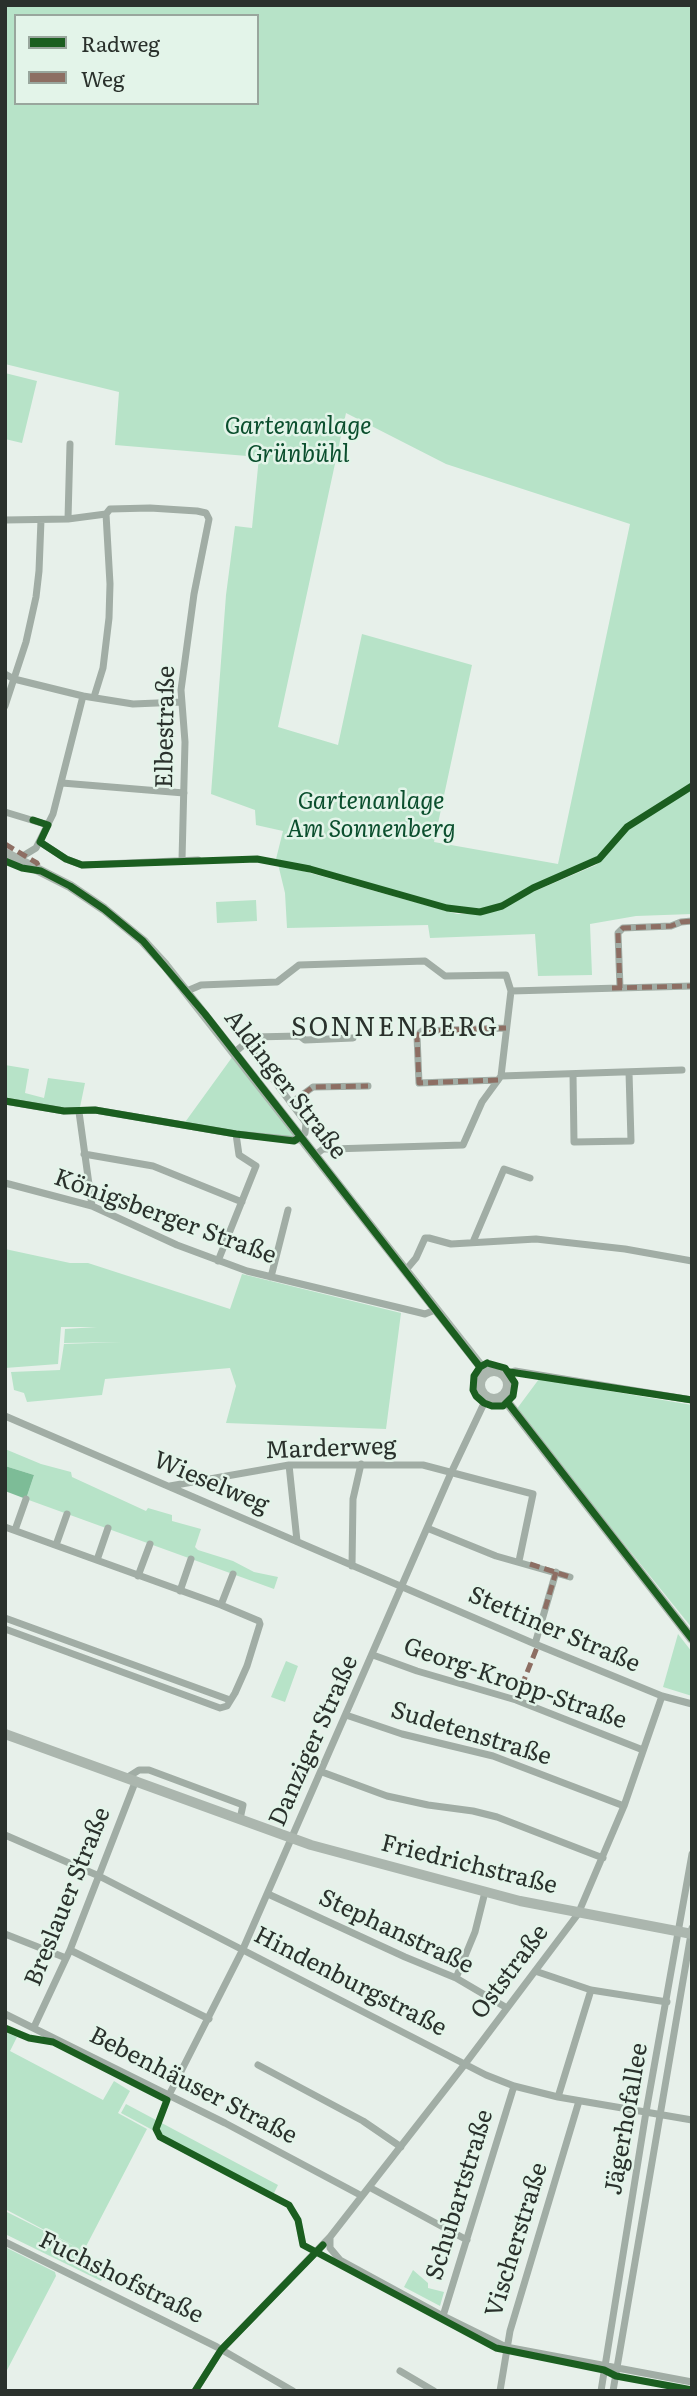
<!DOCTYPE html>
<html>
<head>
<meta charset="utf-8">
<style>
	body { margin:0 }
	#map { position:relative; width:697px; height:2396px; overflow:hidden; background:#e7f0ea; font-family:Literata,serif }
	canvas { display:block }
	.frame { position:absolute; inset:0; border:7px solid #2a312c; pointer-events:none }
	.legend { position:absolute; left:14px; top:14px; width:245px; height:91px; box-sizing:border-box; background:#e3f4e9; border:2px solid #99a69d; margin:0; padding:9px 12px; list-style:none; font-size:21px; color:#2a312c }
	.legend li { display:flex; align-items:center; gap:14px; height:35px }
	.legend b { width:35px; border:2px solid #99a69d }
</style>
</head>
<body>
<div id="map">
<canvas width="697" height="2396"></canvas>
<div class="frame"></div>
<ul class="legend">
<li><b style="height:9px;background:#1b5e20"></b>Radweg</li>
<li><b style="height:9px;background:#8d6e63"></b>Weg</li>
</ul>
</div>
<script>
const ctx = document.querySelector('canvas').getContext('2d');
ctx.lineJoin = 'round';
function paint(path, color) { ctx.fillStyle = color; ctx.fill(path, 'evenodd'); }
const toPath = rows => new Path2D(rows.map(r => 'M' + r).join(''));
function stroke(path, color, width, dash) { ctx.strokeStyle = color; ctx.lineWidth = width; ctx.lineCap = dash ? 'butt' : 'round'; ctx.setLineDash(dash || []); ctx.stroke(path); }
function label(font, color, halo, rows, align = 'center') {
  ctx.font = font + ' Literata,serif'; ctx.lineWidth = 5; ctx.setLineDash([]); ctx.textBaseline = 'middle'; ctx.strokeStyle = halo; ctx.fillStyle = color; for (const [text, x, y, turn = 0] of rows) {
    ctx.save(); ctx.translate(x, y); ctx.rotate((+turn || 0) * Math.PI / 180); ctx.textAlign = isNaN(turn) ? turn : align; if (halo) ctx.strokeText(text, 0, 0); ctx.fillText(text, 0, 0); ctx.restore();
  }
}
paint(toPath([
	[5,5,692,5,692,914,636,916,590,924,592,975,538,976,535,934,430,938,428,925,287,928,285,893,278,864,457,914,483,914,505,906,521,897,596,865,628,829,621,832,599,859,533,888,502,906,480,912,458,911,276,859,283,831,256,825,255,810,211,794,226,595,235,526,252,528,259,457,115,445,119,392,5,364],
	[16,16,257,16,257,103,16,103],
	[346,413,446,464,630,524,558,864,434,842,472,665,362,634,338,745,278,727],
	[5,373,37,381,22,443,5,439],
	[256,900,257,921,217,923,216,902],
	[233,1056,297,1140,183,1125],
	[5,1065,29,1069,25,1093,44,1098,48,1078,85,1083,79,1112,5,1101],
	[5,1249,70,1263,88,1263,230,1309,242,1274,401,1313,386,1429,226,1423,236,1386,230,1368,105,1379,102,1395,27,1402,24,1393,14,1390,11,1372,60,1370,64,1344,122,1342,64,1343,65,1329,97,1327,61,1327,58,1364,5,1368],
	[539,1379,692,1405,692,1628,516,1410],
	[5,1449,41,1464,71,1472,72,1477,146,1511,148,1508,172,1515,172,1521,201,1529,195,1547,198,1550,233,1561,254,1572,278,1577,274,1589,26,1499,34,1475,5,1466],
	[678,1634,692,1652,692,1696,663,1687],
	[286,1661,298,1666,285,1702,271,1697],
	[5,2032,17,2037,10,2051,103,2100,114,2081,130,2091,118,2113,147,2129,80,2258,106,2272,101,2281,5,2234,5,2211,80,2249,5,2209],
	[126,2104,278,2185,273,2195,121,2113],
	[5,2247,55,2272,56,2276,5,2374],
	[413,2270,428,2283,428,2288,444,2292,440,2306,404,2287]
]), '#b7e3c8');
paint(toPath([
	[5,1466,34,1475,26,1499,5,1491]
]), '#7dbc97');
stroke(toPath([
	[68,519,70,444],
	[5,520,68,519,106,514,110,509,150,508,197,511,206,513,209,519,194,594,181,690,185,742,182,860],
	[5,674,14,679,83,696],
	[94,697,103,668,109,618,110,584,106,514],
	[5,706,26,642,36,597,39,571,41,520],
	[62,783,184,793],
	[5,812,48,825],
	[40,842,66,859,82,865,198,860],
	[18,859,36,848,53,814,83,696,133,704,181,702],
	[620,988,618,933,623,928,671,926,681,922,692,921],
	[187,991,201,985,277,982,299,965,425,961,445,976,506,975,511,991,501,1076,482,1102,463,1145,332,1149,323,1149,315,1155],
	[511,991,692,986],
	[235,1052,253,1037,300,1036,305,1040,353,1038],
	[573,1074,574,1142,631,1141,629,1072],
	[501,1076,682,1070],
	[498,1080,419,1083,417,1036,422,1031,506,1028],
	[5,1101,64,1111,95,1110,236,1134,297,1140,305,1133,306,1123,246,1043],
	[291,1103,313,1087,368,1086],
	[79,1112,92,1206],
	[84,1154,153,1166,242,1202],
	[5,1183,92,1206,177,1245,247,1271,417,1312,425,1314,435,1310],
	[473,1242,504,1169,530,1178],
	[218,1261,256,1166,239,1155,236,1134],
	[405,1271,416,1258,425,1238,429,1238,451,1244,536,1239,625,1249,692,1261],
	[271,1277,288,1210],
	[505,1376,515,1371,692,1400],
	[5,1416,535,1644,662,1696,692,1704],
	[289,1465,297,1541],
	[170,1486,289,1465,423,1465,533,1494,519,1561],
	[5,1527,221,1605,259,1621,260,1624,247,1666,235,1693,227,1706,220,1708,5,1629],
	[427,1528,496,1556,570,1577],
	[15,1530,26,1499],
	[56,1545,67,1514],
	[97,1560,108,1528],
	[352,1566,353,1499,361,1464],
	[138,1576,150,1544],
	[180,1591,191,1559],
	[221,1605,233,1574],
	[5,1618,230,1700],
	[535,1644,556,1572],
	[373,1655,417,1671,516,1700,643,1750],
	[346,1715,402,1734,493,1756,624,1806],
	[322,1772,387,1796,428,1805,473,1811,497,1817,603,1858],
	[128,1777,139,1770,149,1770,243,1805,240,1819],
	[5,1835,99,1876,486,2075,514,2086,558,2097,692,2120],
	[268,1894,405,1957,456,1978,507,2008],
	[5,1934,66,1958],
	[70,1950,209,2019],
	[535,1971,591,1990,667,2002],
	[456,1978,475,1932,485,1892],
	[5,2014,225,2123,362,2196],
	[34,2027,70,1950,136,1780],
	[258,2065,363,2121,401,2147],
	[169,2095,243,1949,451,1473,487,1397],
	[558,2097,591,1990],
	[369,2187,467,2240],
	[330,2237,330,2248,340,2260,443,2316,506,2347,692,2382],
	[5,2242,217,2347,293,2391],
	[443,2316,514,2086],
	[400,2371,434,2391],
	[195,2391,221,2350,330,2237,465,2064,578,1914,624,1806,662,1696],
	[500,2391,510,2331,579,2101],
	[601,2391,646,2112,692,1854],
	[613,2391,692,1928]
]), '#a1ada5', 7);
stroke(toPath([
	[5,853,70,886,104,909,143,941,165,965,486,1373],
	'480 1385a14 14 0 1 1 28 0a14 14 0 1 1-28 0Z',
	[503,1397,692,1639],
	[5,1734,311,1845,520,1901,692,1934]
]), '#abb6ae', 10);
stroke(toPath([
	[5,844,37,863,41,871],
	[612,988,692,986],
	[620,988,618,933,623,928,671,926,681,922,692,921],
	[498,1080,419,1083,417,1036,422,1031,506,1028],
	[291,1103,313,1087,368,1086],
	[530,1564,570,1577],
	[545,1609,556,1572],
	[516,1700,538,1645]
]), '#8d6e63', 5, [10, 5]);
stroke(toPath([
	[33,820,48,825,40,842,66,859,82,865,257,859,310,869,447,908,480,912,502,906,533,888,599,859,627,827,692,786],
	[5,861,22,868,41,871,70,886,104,909,143,941,205,1014,480,1367],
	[5,1101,64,1111,95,1110,236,1134,294,1141,300,1137],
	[487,1363,505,1368,515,1383,513,1396,503,1406,492,1406,484,1403,476,1396,473,1390,474,1376,480,1367,487,1363],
	[510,1372,692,1400],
	[508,1403,692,1639],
	[5,2028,29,2038,53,2042,167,2100,156,2129,160,2137,289,2205,298,2220,303,2245,496,2348,604,2370,616,2376,692,2390],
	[195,2391,221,2350,323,2245]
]), '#1b5e20', 7);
label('italic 24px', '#0b4f2e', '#e3f4e9', [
	["Gartenanlage",298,427],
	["Grünbühl",298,455],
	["Gartenanlage",371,802],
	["Am Sonnenberg",371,830]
]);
label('24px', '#2a312c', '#e3f4e9', [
	["Elbestraße",166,727,-89],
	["Aldinger Straße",285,1085,52],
	["Königsberger Straße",165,1217,20],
	["Marderweg",331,1449,-2],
	["Wieselweg",211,1483,23],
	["Stettiner Straße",554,1630,23],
	["Georg-Kropp-Straße",515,1684,19],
	["Sudetenstraße",471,1734,17],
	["Danziger Straße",314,1741,-66],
	["Friedrichstraße",469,1865,14],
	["Breslauer Straße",68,1897,-68],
	["Stephanstraße",396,1932,25],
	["Oststraße",510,1972,-53],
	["Hindenburgstraße",350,1982,27],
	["Bebenhäuser Straße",193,2086,27],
	["Jägerhofallee",627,2119,-80],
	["Schubartstraße",460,2195,-73],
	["Vischerstraße",517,2240,-73],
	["Fuchshofstraße",121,2278,26]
]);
ctx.letterSpacing = '2px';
label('26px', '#2a312c', '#e3f4e9', [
	["SONNENBERG",395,1028]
]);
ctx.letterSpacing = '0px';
</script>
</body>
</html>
